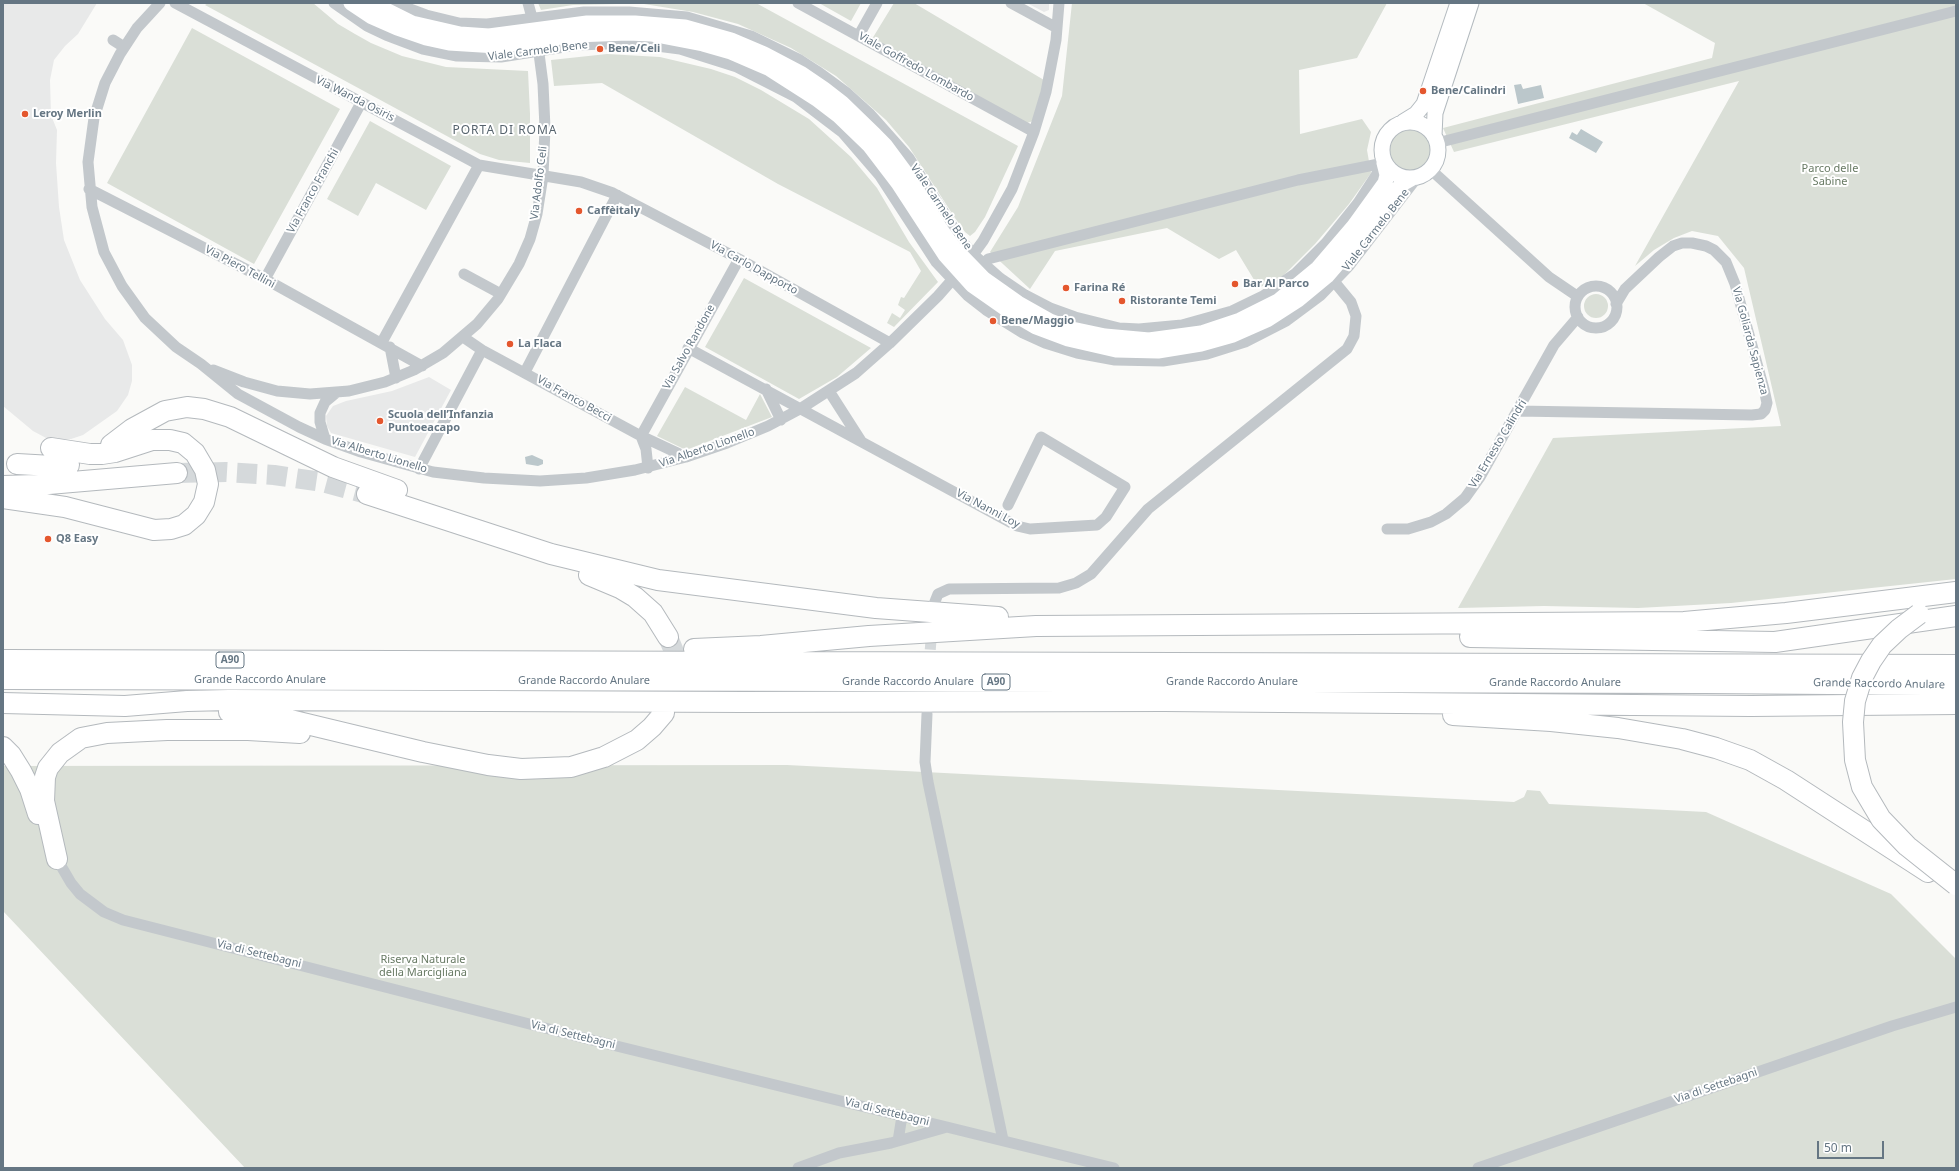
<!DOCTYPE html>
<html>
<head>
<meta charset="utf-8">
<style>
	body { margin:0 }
	#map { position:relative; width:1959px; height:1171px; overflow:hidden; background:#fafaf8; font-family:"Noto Sans",sans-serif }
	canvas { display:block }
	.frame { position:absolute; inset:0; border:4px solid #657683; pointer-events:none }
	.scale { position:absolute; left:1817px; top:1141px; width:67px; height:18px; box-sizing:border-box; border:2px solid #657683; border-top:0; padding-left:5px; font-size:12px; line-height:14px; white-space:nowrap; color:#657683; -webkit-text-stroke:3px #fff; paint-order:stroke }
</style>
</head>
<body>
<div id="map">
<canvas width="1959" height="1171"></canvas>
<div class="frame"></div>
<div class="scale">50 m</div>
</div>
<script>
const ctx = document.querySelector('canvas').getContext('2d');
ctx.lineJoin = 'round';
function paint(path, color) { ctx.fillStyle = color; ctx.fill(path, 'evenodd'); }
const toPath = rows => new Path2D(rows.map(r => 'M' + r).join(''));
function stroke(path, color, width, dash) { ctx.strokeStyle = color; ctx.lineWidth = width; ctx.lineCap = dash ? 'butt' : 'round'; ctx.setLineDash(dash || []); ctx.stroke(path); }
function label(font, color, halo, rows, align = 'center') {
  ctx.font = font + ' "Noto Sans",sans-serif'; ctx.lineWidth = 4; ctx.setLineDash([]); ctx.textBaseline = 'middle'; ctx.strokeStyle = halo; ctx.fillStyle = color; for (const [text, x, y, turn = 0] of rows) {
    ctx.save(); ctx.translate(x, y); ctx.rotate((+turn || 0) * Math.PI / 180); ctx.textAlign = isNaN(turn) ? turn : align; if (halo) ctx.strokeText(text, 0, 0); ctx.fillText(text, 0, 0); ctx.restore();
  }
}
paint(toPath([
	[3,3,97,3,78,34,65,46,54,60,50,80,51,115,57,130,56,163,59,207,64,240,80,280,105,319,123,340,132,365,132,381,128,395,117,411,83,435,71,439,48,439,33,431,3,406],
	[1027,3,1049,3,1049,10,1044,12],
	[429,377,451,390,415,457,331,433,327,426,326,416,333,406,346,401,392,391]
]), '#e8e9e9');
paint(toPath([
	[208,3,313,3,338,24,355,34,371,43,402,56,446,67,528,71,530,114,530,163,499,160,480,154,205,5],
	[538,3,756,3,1018,146,985,217,975,232,970,236,965,232,955,218,909,147,886,120,836,76,791,48,738,24,693,12,644,4,617,4,573,5,541,10],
	[819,3,861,3,851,21],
	[894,3,914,3,1044,80,1033,121,1027,123,872,39],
	[1072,3,1387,3,1357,58,1299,70,1300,134,1362,119,1371,132,1367,150,1371,173,1349,204,1315,244,1283,276,1259,288,1236,250,1219,259,1167,228,1055,251,1030,289,990,252,1018,207,1062,96],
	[1643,3,1956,3,1956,579,1731,603,1638,608,1544,606,1458,608,1553,438,1781,426,1744,268,1718,236,1692,231,1674,238,1654,250,1635,266,1739,81,1454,152,1443,128,1712,58,1715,43],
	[192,28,340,109,254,264,107,183],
	[607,54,660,57,711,69,735,77,761,90,809,119,851,157,877,188,909,242,938,282,894,327,887,323,892,313,900,318,905,310,898,305,901,297,904,298,921,271,910,252,778,184,602,83,554,86,551,60],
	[370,121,451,166,426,210,376,183,358,216,327,199],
	'1387 150a22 22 0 1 1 44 0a22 22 0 1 1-44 0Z',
	[744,278,871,348,837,377,799,399,705,347],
	'1584 306a12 12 0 1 1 24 0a12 12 0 1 1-24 0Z',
	[685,387,746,420,760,394,772,417,686,450,657,436],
	[787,765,1514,802,1524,797,1527,790,1540,791,1549,804,1706,812,1891,894,1956,959,1956,1168,245,1168,3,911,3,766]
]), '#dadfd7');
paint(toPath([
	[1521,84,1523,89,1541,85,1544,98,1518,104,1514,85],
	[1581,129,1603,142,1596,153,1569,138,1572,132,1577,135],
	[532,455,543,460,543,464,538,466,526,464,525,457]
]), '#bbc7cb');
stroke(toPath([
	[929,666,932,627]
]), '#d5d9db', 11, [11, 5.5]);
stroke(toPath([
	[177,473,226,472,274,475,322,482,367,494],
	[668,637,675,654,678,678]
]), '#d5d9db', 20, [20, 10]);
const secondary = toPath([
	[351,3,372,17,397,28,426,38,449,43,497,46,575,35,628,33,651,34,703,44,731,52,768,68,818,100,839,116,869,145,898,183,945,255,972,285,1012,313,1036,327,1068,339,1116,350,1158,351,1201,344,1233,335,1267,320,1298,300,1327,276,1352,247,1392,195,1402,184,1411,179],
	[372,3,412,23,460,34,489,36,587,23,635,23,685,27,731,40,764,54,802,74,824,89,842,103,874,134,885,145,908,176,941,230,954,248,984,279,1018,303,1050,321,1072,329,1105,336,1149,340,1201,333,1240,320,1278,301,1318,268,1354,226,1385,183,1387,175,1384,163],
	'1382 150a28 28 0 1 1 56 0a28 28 0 1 1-56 0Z',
	[1403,122,1416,114,1424,104,1458,3],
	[1434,136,1435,113,1471,3]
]);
const highway = toPath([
	[111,445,132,429,165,411,187,407,204,409,230,417,333,467,397,490],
	[17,464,52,466,69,465],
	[3,486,37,485,177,473],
	[367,494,551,554,658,580,876,608,998,617],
	[3,498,65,507,154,530,171,529,184,525,196,515,204,502,208,484,205,470,195,453,183,443,170,440,152,440,115,452,102,454,90,454,51,448],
	[589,575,620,588,635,597,653,613,668,637],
	[1470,637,1775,642,1956,616],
	[694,649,761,646,869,636,1036,626,1684,622,1786,613,1956,592],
	[3,660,1956,665],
	[3,679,1705,683,1956,685],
	[3,703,125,706,187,701,229,700,744,702,1164,701,1751,706,1956,704],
	[229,712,286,719,423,752,488,765,521,769,571,767,604,757,637,740,652,727,664,713],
	[1453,715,1551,721,1618,728,1682,739,1716,748,1750,760,1786,780,1928,872],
	[3,747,11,755,21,771,30,789,38,814],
	[57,859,44,801,45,777,48,768,60,753,81,738,107,733,167,730,248,730,300,733]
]);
stroke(secondary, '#b3babf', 17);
stroke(highway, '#b4b9bd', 22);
stroke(toPath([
	[160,3,137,28,120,54,105,83,94,118,88,162,92,207,104,252,122,286,145,318,176,347,201,364,238,394,299,427,325,439,361,452,433,472,484,478,540,481,586,478,635,470,686,457,727,443,768,426,800,409,856,373,890,343,938,296,967,263,983,241,1012,189,1034,132,1046,92,1056,40,1059,3],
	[175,3,479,165,581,182,613,193,739,259,890,343],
	[334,3,367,26,386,35,423,49,457,56,501,57,577,45,634,43,680,49,737,67,796,97,842,132,880,176,936,262,968,296,986,310,1023,333,1045,343,1077,353,1115,360,1163,361,1207,354,1245,342,1286,321,1321,295,1349,266,1416,179],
	[394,3,426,15,459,23,487,24,584,12,629,12,687,17,751,36,800,60,817,71,847,93,869,113,909,158,962,241,973,254,1000,278,1025,295,1050,308,1075,317,1119,328,1139,329,1182,325,1232,311,1263,296,1296,273,1326,243,1358,203,1384,163],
	[528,3,534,25],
	[798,3,1034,132],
	[1011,3,1057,28],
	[859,35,877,3],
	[113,40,124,47],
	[1437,143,1956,11],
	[1430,169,1549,277,1577,296],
	[89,189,265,279,422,366],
	[988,259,1298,180,1384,163],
	[464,274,501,294],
	[265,279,361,103],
	'1575 307a21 21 0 1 1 42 0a21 21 0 1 1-42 0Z',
	[463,337,482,350,641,436,686,457],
	[382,342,479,165],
	[390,347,396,378],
	[688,348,1017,526,1030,529,1097,525,1106,517,1125,487,1041,437,1008,505],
	[213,370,244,382,277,391,310,394,349,391,385,382,414,370,443,353,477,324,498,299,519,264,530,239,537,214,543,176,545,128,543,84,538,46],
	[525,372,617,195],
	[766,389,781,420],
	[829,391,861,441],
	[1518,411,1752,415,1761,414,1765,410,1767,403,1764,389,1735,284,1726,262,1714,250,1706,246,1692,243,1682,243,1673,246,1659,257,1625,289,1616,304],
	[641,436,739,259],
	[641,436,646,449,648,468],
	[325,439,320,422,320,413,325,402,337,392],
	[419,469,482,350],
	[1387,529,1408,529,1431,522,1446,514,1465,498,1480,477,1554,345,1578,317],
	[934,604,938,594,949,589,1059,588,1076,583,1091,574,1148,509,1347,349,1354,336,1356,316,1351,302,1337,285],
	[927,714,925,762,928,782,1003,1140],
	[57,859,71,883,80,894,104,912,123,920,592,1040,1114,1168],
	[898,1141,902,1116],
	[798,1168,839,1153,891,1143,947,1127],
	[1478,1168,1892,1026,1956,1007]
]), '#c3c8cc', 11);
stroke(secondary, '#fff', 15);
stroke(highway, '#fff', 20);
const highwayBridge = toPath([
	[1919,614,1899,629,1882,645,1871,661,1862,678,1855,701,1853,722,1855,760,1862,787,1881,819,1907,846,1956,885]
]);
stroke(highwayBridge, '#b4b9bd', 22, []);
stroke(highwayBridge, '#fff', 20);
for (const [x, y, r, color] of [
	[600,49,4,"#e4572e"],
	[1423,91,4,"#e4572e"],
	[25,114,4,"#e4572e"],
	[579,211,4,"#e4572e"],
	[1235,284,4,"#e4572e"],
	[1066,288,4,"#e4572e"],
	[1122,301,4,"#e4572e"],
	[993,321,4,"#e4572e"],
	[510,344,4,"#e4572e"],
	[380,421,4,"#e4572e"],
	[48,539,4,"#e4572e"]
]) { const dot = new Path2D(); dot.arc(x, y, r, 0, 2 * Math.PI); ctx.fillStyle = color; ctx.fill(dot); stroke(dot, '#fff', 1.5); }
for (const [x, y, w] of [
	[230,660,28],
	[996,682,28]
]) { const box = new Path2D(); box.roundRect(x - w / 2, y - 8, w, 16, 3); ctx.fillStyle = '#fff'; ctx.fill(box); stroke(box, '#657683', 1); }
label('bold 10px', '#657683', null, [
	["A90",230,660],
	["A90",996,682]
]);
label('bold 11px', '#657683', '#fff', [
	["Bene/Celi",608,49],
	["Bene/Calindri",1431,91],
	["Leroy Merlin",33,114],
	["Caffèitaly",587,211],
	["Bar Al Parco",1243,284],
	["Farina Ré",1074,288],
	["Ristorante Temi",1130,301],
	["Bene/Maggio",1001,321],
	["La Flaca",518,344],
	["Scuola dell’Infanzia",388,415],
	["Puntoeacapo",388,428],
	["Q8 Easy",56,539]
], 'left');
label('11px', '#657683', '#fff', [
	["Viale Carmelo Bene",538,51,-7],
	["Viale Goffredo Lombardo",916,67,29],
	["Via Wanda Osiris",355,99,27],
	["Via Adolfo Celi",539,183,-83],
	["Via Franco Franchi",313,191,-61],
	["Viale Carmelo Bene",941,207,56],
	["Viale Carmelo Bene",1376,230,-52],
	["Via Piero Tellini",240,267,28],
	["Via Carlo Dapporto",754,268,29],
	["Via Goliarda Sapienza",1750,341,75],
	["Via Salvo Randone",689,347,-61],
	["Via Franco Becci",574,399,29],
	["Via Ernesto Calindri",1498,444,-59],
	["Via Alberto Lionello",707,448,-19],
	["Via Alberto Lionello",379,455,17],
	["Via Nanni Loy",988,509,28],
	["Grande Raccordo Anulare",260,680],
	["Grande Raccordo Anulare",584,681],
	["Grande Raccordo Anulare",908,682],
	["Grande Raccordo Anulare",1232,682],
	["Grande Raccordo Anulare",1555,683],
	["Grande Raccordo Anulare",1879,684,1],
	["Via di Settebagni",259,954,14],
	["Via di Settebagni",573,1035,14],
	["Via di Settebagni",1716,1086,-19],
	["Via di Settebagni",887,1112,14]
]);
label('11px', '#687a64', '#fff', [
	["Parco delle",1830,169],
	["Sabine",1830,182],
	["Riserva Naturale",423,960],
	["della Marcigliana",423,973]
]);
ctx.letterSpacing = '1px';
label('12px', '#57646e', '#fff', [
	["PORTA DI ROMA",505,131]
]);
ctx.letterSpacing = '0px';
</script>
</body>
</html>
